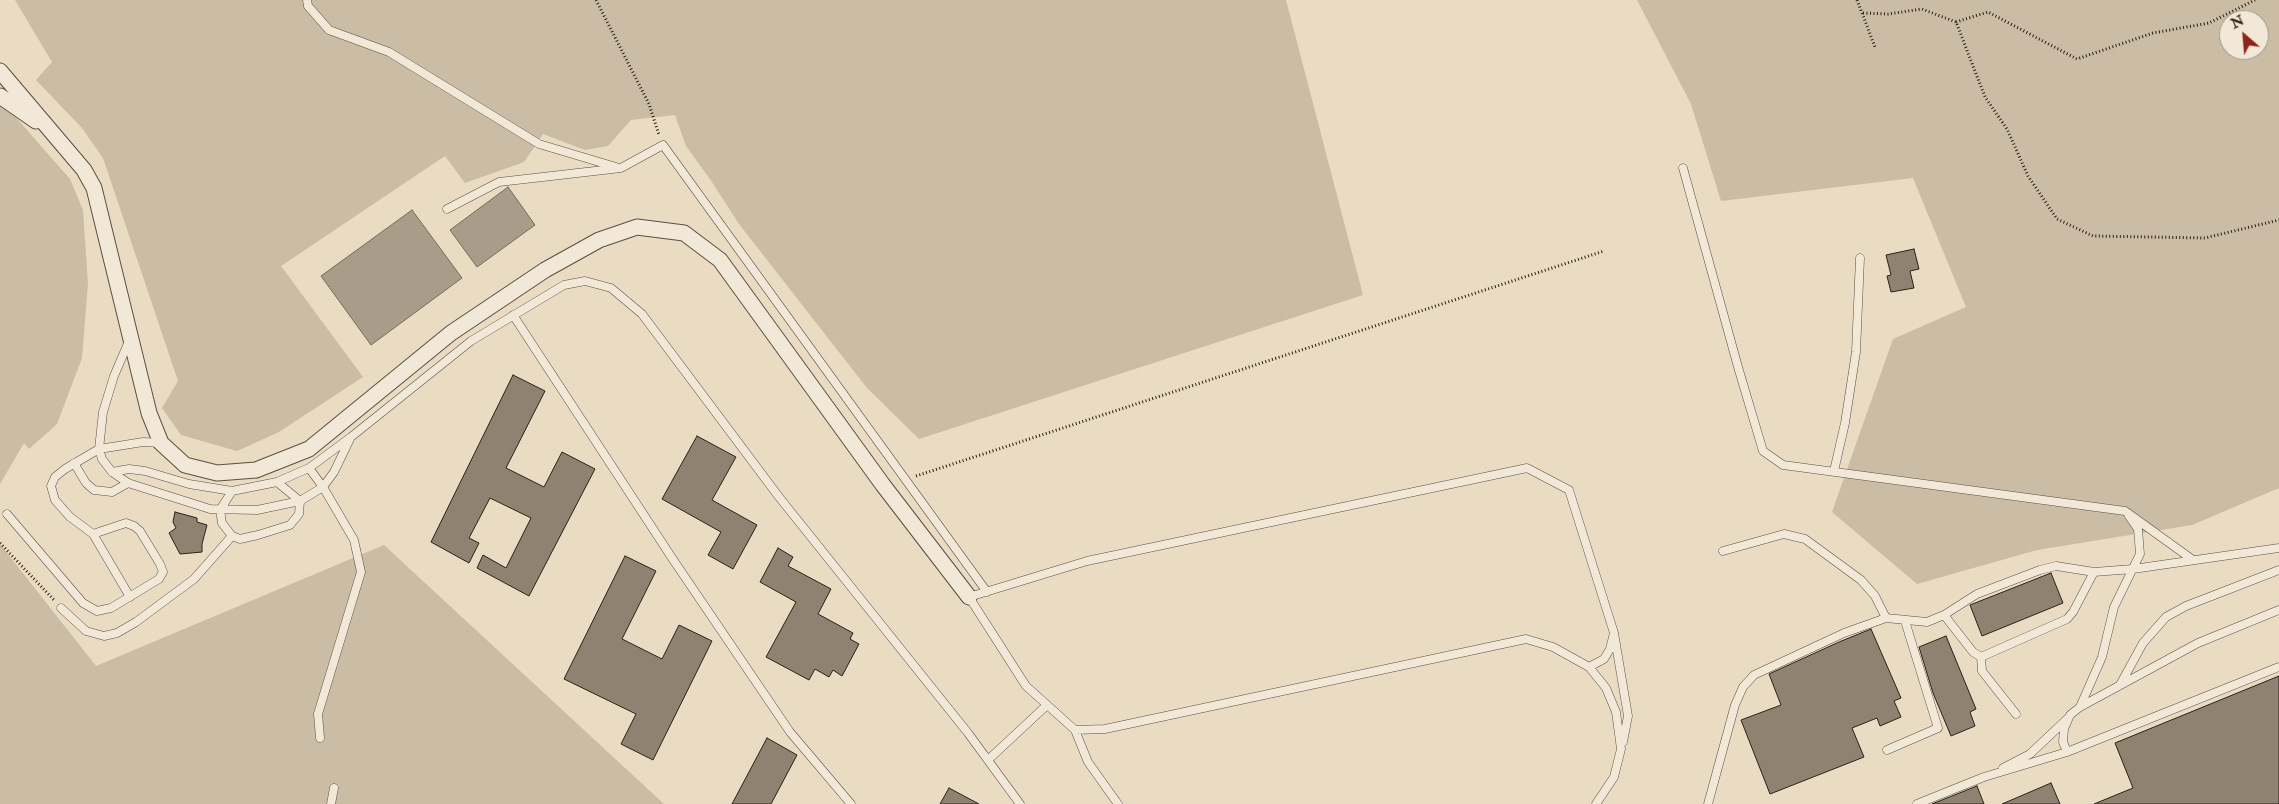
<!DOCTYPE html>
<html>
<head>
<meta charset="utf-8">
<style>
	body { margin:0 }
	#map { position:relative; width:2279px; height:804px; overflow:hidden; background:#eadcc2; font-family:"IM FELL Double Pica",serif }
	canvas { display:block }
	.north { position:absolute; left:2219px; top:10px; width:50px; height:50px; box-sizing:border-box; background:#f1e8d7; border:1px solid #a2988b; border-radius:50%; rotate:333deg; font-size:14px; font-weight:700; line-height:20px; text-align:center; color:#2c201a }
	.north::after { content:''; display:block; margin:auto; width:18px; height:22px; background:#8f2418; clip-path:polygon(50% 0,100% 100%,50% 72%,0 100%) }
</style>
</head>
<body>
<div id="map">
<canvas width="2279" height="804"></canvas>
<div class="north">N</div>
</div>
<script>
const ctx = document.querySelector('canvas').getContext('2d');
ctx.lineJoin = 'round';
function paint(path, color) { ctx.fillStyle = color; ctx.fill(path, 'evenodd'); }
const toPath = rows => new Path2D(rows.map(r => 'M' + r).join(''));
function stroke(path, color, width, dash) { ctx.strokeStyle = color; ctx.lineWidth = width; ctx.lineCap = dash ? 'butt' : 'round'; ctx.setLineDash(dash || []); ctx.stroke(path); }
paint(toPath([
	[15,0,1286,0,1363,295,919,439,867,388,739,224,710,179,686,146,675,115,631,120,608,146,585,150,543,134,524,162,465,183,445,156,281,266,363,377,279,432,237,451,181,435,162,408,178,381,103,158,82,128,36,80,52,62],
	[1637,0,2279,0,2279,488,2192,525,2037,550,1917,584,1832,512,1893,339,1966,307,1913,178,1721,201,1691,104],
	[2229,20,2259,20,2259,50,2229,50],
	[0,104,12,113,70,179,83,210,88,284,82,358,57,424,29,449,24,443,0,484],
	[0,544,96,666,384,545,664,804,0,804]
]), '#cabca5');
const water = toPath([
	[508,187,535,225,477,267,450,230,508,187],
	[412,210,462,278,371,345,321,276,412,210]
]);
paint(water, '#a99c89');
stroke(water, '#776a5d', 1);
const building = toPath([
	[1914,249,1919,269,1910,271,1914,288,1891,292,1887,276,1891,275,1886,255,1914,249],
	[513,375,545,391,506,468,544,487,562,452,595,469,529,596,477,568,483,555,506,568,531,518,490,498,469,538,479,543,469,563,431,542,513,375],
	[697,436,736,457,712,500,757,525,733,569,708,555,721,532,662,499,697,436],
	[175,512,197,518,197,522,207,525,202,544,202,552,180,554,169,533,176,528,173,522,175,512],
	[778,548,793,557,788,566,831,589,818,614,853,633,850,639,859,644,842,676,833,670,829,677,815,669,809,680,766,657,796,602,760,582,778,548],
	[625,556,656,571,622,639,662,659,679,625,712,641,653,760,621,744,636,714,564,679,625,556],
	[2051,573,2063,603,1982,636,1970,605,2051,573],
	[1871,629,1901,698,1894,701,1901,717,1880,726,1877,718,1852,728,1864,757,1770,794,1741,720,1781,705,1769,674,1839,642,1871,629],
	[1946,636,1976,709,1970,712,1975,726,1951,736,1933,693,1919,647,1946,636],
	[2279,676,2279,804,2094,804,2133,788,2115,743,2279,676],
	[767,738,797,755,771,804,732,804,767,738],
	[2051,783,2060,804,2002,804,2051,783],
	[1977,786,1984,804,1932,804,1977,786],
	[949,788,979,804,940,804,949,788]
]);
paint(building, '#8f8271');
stroke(building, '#2c201a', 1);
const service = toPath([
	[307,0,308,6,329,30,389,52,539,144,616,167],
	[1683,168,1738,367,1763,451,1783,465,2125,511,2193,560],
	[447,209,499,182,621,168,663,145,987,592],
	[513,315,674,561,790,732,851,804],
	[129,341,114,376,103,412,99,449,102,459,112,472,128,483,210,509,257,510,300,501,323,487,334,472,350,439],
	[74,463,86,483,94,490,112,492,128,483],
	[309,468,323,487,354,540,361,572,318,714,320,738],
	[1834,471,1845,423,1856,352,1860,258],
	[112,472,129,469,145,471,189,484,232,491,277,482,309,468,351,437,471,341,564,285,585,281,611,288,642,314,779,497,968,733,1020,804],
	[232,491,220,510,222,523,232,536,240,539,258,535,290,525,299,514,300,501,277,482],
	[7,514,83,603,97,611,111,608,159,579,163,572,160,564,140,531,134,526,126,523,93,534],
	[1723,551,1784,534,1805,539,1861,580,1875,596,1886,618],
	[2094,572,2073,612,2067,619,1981,657,1973,652,1944,615,1977,594,2040,570,2056,566,2094,572,2133,569,2279,548],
	[130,597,93,534,70,517,55,500,51,486,55,477,65,469,99,449,143,442,161,443],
	[61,608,86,631,104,636,117,633,136,622,194,579,232,536],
	[1981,657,1982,671,2016,714],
	[1589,667,1604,659,1610,649,1614,633,1628,716,1623,742],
	[2120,685,2143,643,2166,617,2186,606,2279,570],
	[2080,707,2102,657,2114,607,2140,554,2138,529,2129,516],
	[1075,730,1105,729,1526,639,1553,647,1589,667,1606,688,1616,712,1621,749,1614,777,1596,804],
	[1887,750,1938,728,1905,621],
	[2067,752,2063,742,2064,729,2070,715,2080,707,2198,643,2279,610],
	[988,760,1047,705],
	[2003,768,2030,754,2067,719],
	[331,804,334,788],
	[1118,804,1088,762,1075,730,1026,686,969,597,1087,561,1527,468,1569,490,1614,633],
	[1708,804,1735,705,1743,687,1754,675,1844,633,1886,618,1927,622,1944,615],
	[1917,804,1984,777,2067,752,2279,667]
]);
const minor = toPath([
	[0,71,84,170,94,188,149,413,161,443,185,465,217,473,256,470,309,449,451,333,545,270,599,240,637,227,684,233,720,260,883,485,969,597],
	[0,96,36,121]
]);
stroke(service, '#5c4f44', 9);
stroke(minor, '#5c4f44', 17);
stroke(toPath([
	[596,0,649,104,659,135],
	[1857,0,1875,47],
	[1863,13,1888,14,1922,9,1956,22,1985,97,2007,129,2028,176,2057,219,2093,236,2205,238,2279,220],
	[1956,22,1988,12,2077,59,2153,33,2209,23,2255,0],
	[916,476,1604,251],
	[0,543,54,600]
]), '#2c201a', 3, [1, 2.5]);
stroke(service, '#f1e8d7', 8);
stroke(minor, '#f1e8d7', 15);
</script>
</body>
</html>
